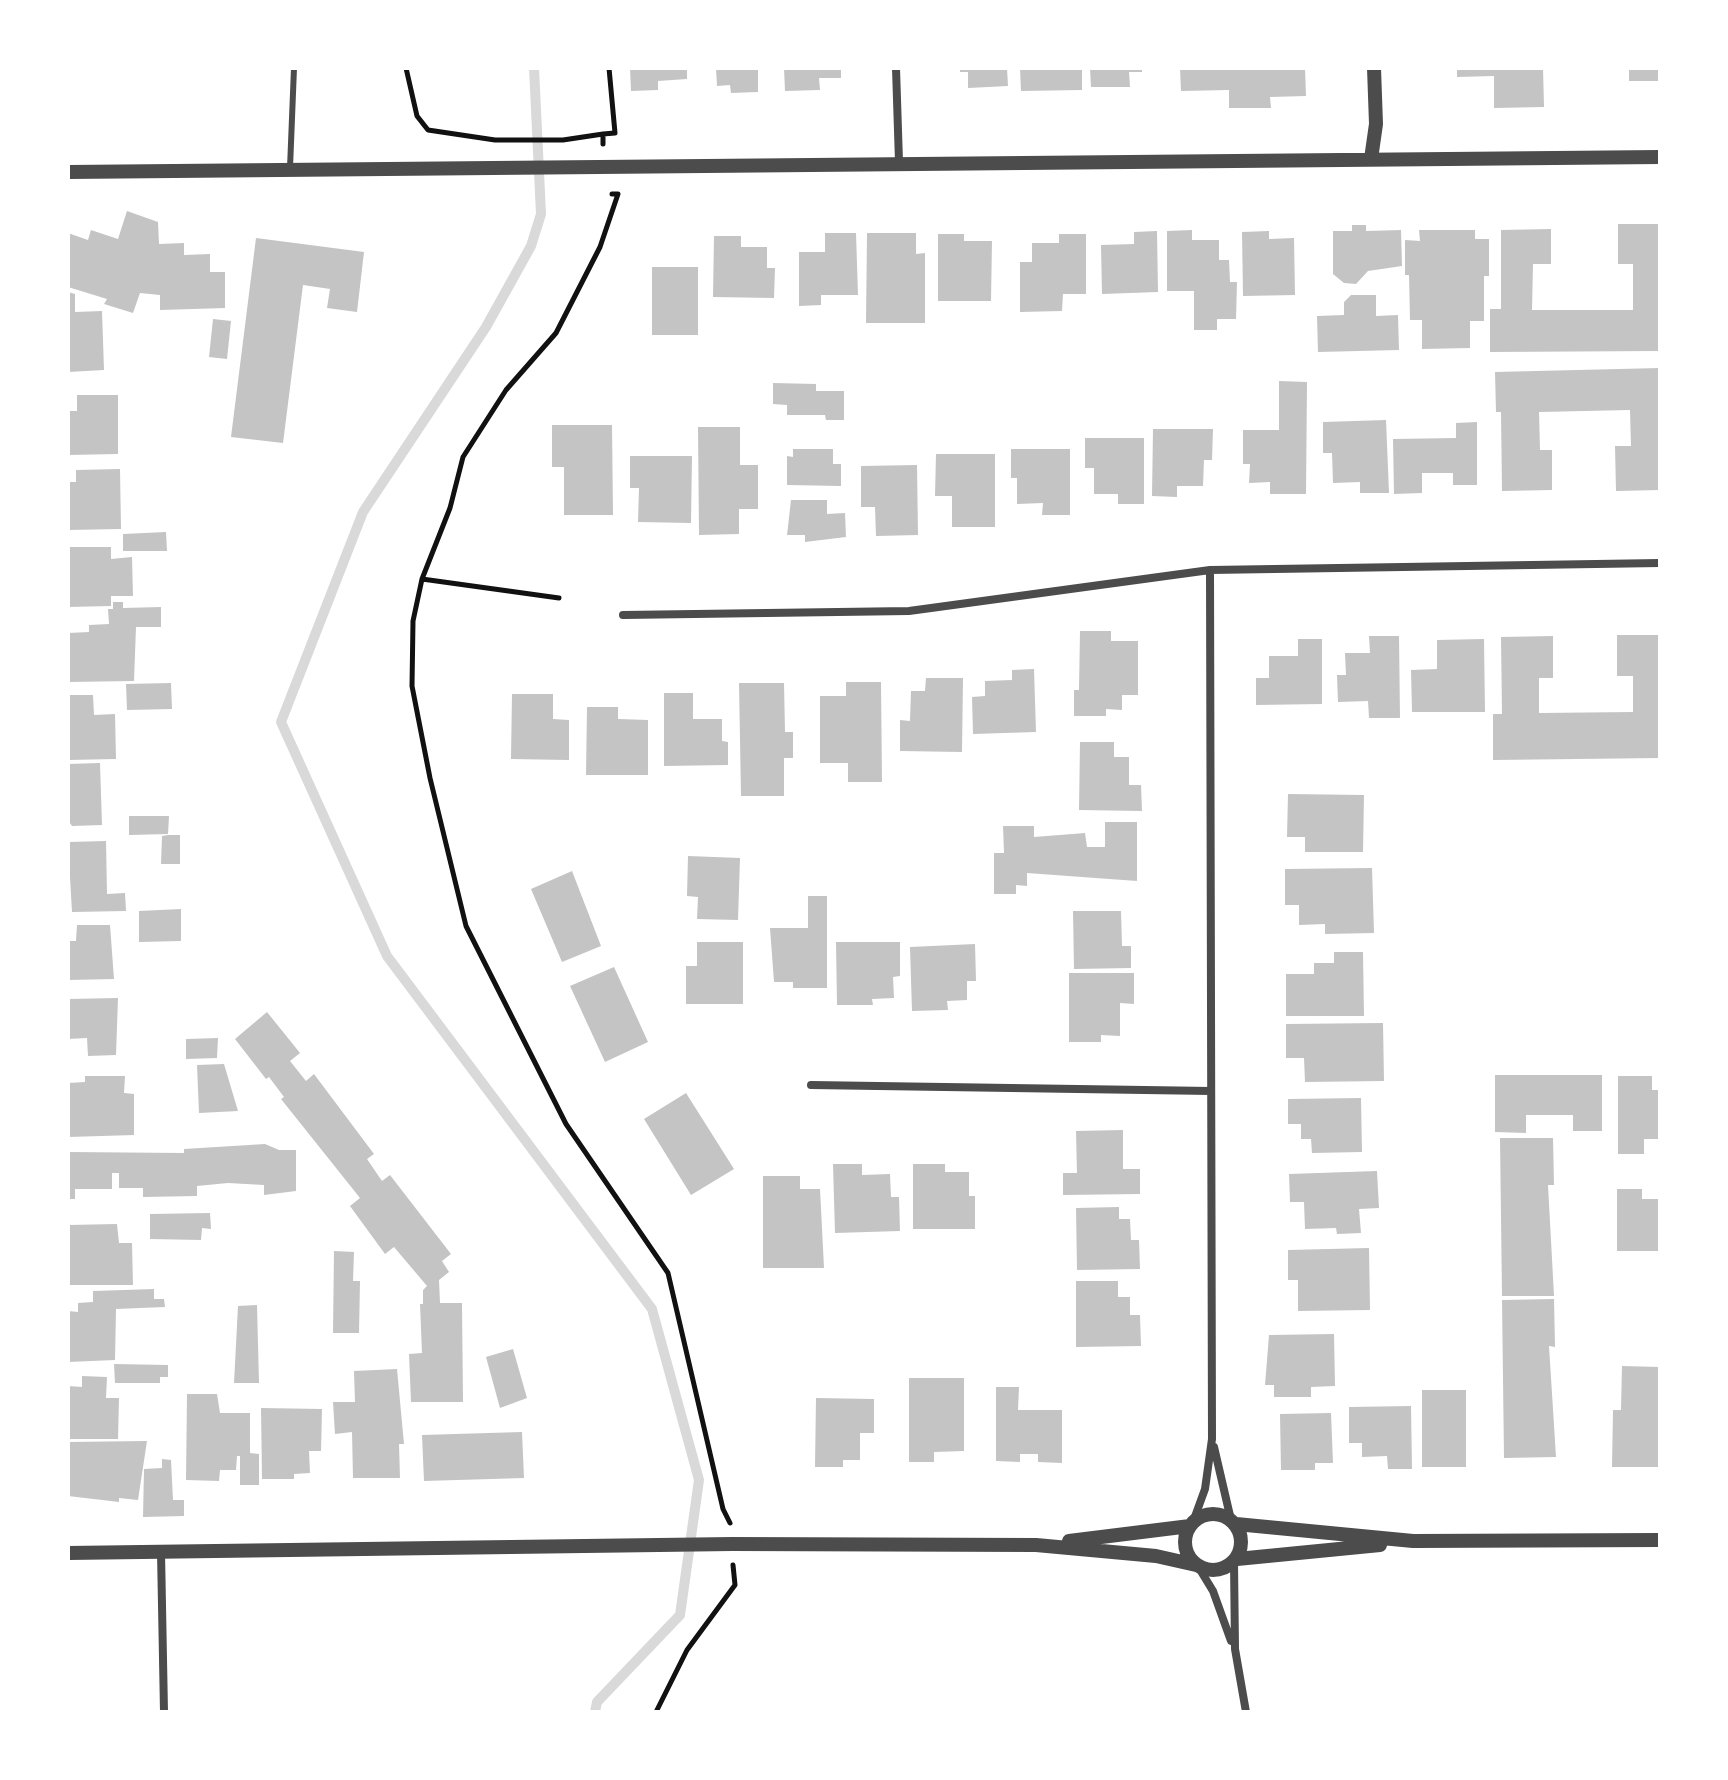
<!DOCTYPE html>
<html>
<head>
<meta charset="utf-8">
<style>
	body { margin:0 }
	#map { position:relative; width:1728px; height:1780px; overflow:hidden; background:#fff; font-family:Figtree,sans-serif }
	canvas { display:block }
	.frame { position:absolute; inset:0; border:70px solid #fff; pointer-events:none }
</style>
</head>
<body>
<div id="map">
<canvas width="1728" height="1780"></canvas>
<div class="frame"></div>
</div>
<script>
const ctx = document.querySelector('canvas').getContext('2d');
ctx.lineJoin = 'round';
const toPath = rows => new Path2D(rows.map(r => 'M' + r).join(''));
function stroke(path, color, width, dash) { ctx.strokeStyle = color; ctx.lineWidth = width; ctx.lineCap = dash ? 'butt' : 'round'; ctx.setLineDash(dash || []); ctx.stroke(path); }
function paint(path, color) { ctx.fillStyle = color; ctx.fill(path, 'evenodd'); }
stroke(toPath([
	[534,68,541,214,531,246,486,327,363,512,281,722,387,956,652,1309,699,1480,680,1615,597,1702,595,1712]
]), '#d9d9d9', 10);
paint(toPath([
	[630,68,687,68,687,79,658,81,658,90,631,91],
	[716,68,758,68,758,92,731,93,730,85,717,86],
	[784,68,841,68,841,78,819,78,820,90,785,91],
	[960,68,1007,68,1008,86,968,88,968,72,960,72],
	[1020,68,1082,68,1082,90,1021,91],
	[1090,68,1142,68,1142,72,1129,72,1130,87,1091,87],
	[1180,68,1305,68,1306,96,1270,97,1271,108,1229,108,1229,90,1181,91],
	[1457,68,1543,68,1544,107,1494,108,1494,76,1457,77],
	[1629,68,1660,68,1660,81,1629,81],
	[127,211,158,222,159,244,184,243,184,255,210,254,210,272,225,272,225,308,160,310,160,295,140,293,133,313,104,304,107,299,68,287,68,233,88,240,91,230,118,239],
	[1618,224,1660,224,1660,351,1490,352,1490,309,1501,309,1501,230,1551,229,1551,264,1533,264,1532,310,1633,310,1633,264,1618,264],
	[1352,225,1366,225,1366,231,1401,230,1402,266,1368,271,1356,284,1344,283,1333,274,1333,231,1352,231],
	[1192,230,1192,240,1219,240,1219,260,1229,260,1230,282,1237,282,1236,319,1217,319,1217,330,1194,330,1194,291,1167,291,1167,231],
	[1419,230,1475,230,1475,239,1489,239,1489,276,1484,276,1484,321,1470,321,1470,348,1422,349,1422,320,1410,320,1409,275,1405,275,1405,240,1420,241],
	[1157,231,1158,292,1102,294,1101,245,1134,244,1134,232],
	[1269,231,1269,239,1294,238,1295,295,1243,296,1242,232],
	[825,233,856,233,858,295,821,295,821,305,799,306,799,252,825,252],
	[867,233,916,233,916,254,925,253,925,323,866,323],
	[938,234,964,234,964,241,992,241,991,301,938,301],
	[1059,234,1086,234,1086,294,1063,294,1062,311,1020,312,1020,262,1032,262,1032,243,1059,243],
	[714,236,741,236,741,247,767,247,767,268,775,268,774,298,713,297],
	[256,238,364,252,357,312,327,308,330,289,303,285,283,443,231,437],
	[652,267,698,267,698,335,652,335],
	[68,292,75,294,75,312,102,311,104,370,68,372],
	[1351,295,1376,295,1376,316,1398,315,1399,350,1318,352,1317,316,1344,315,1344,302],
	[213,319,231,321,227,359,209,357],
	[1660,368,1660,490,1616,491,1615,446,1631,446,1630,410,1539,412,1540,450,1552,450,1552,490,1502,491,1501,412,1496,412,1495,372],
	[1279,381,1307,382,1306,494,1270,494,1270,482,1249,483,1250,464,1243,464,1243,430,1279,430],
	[773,383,816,384,816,391,844,391,844,420,826,420,825,415,787,415,787,405,773,404],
	[77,395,118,395,118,454,68,455,68,411,77,411],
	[1386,420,1389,493,1360,493,1360,482,1333,483,1332,453,1323,453,1323,422],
	[1477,422,1477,485,1453,485,1453,473,1422,473,1422,493,1394,494,1393,439,1456,438,1456,423],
	[552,425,612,425,613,515,564,515,564,467,552,467],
	[698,427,740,427,740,465,758,465,758,509,739,509,739,534,699,535],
	[1153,429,1213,429,1212,460,1204,460,1203,486,1177,486,1177,497,1152,496],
	[1085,438,1144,438,1144,504,1118,504,1118,494,1094,494,1094,468,1085,468],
	[793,449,833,449,833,464,841,464,841,486,787,485,787,456,793,457],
	[1011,449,1070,449,1070,515,1042,515,1043,503,1017,504,1017,478,1011,478],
	[936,454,995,454,995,527,952,527,952,496,935,496],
	[630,456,692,456,691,523,638,522,639,488,630,488],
	[917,465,918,535,876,536,875,507,861,507,861,466],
	[120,469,121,529,68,530,68,482,76,482,76,470],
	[791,500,827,500,827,514,845,513,846,537,805,542,805,535,787,535],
	[166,532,167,551,123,551,123,534],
	[68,547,111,547,111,559,132,557,133,596,111,596,111,606,68,607],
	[113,602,123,602,123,608,161,607,161,627,136,627,134,681,68,682,68,633,89,632,89,625,109,624,108,609,113,609],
	[1080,631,1111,631,1111,641,1138,641,1138,695,1122,695,1122,710,1106,709,1106,716,1074,716,1074,690,1079,690],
	[1617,635,1660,635,1660,758,1493,760,1493,714,1502,714,1501,637,1553,636,1553,678,1539,678,1539,713,1633,712,1633,676,1617,676],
	[1369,636,1399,636,1400,718,1369,718,1368,701,1338,702,1337,675,1346,675,1345,653,1370,653],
	[1298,639,1322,639,1322,704,1256,705,1256,678,1269,678,1269,656,1298,656],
	[1484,639,1485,712,1412,712,1411,670,1437,669,1437,640],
	[1034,669,1036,732,973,734,972,697,985,696,985,681,1012,680,1012,670],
	[926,678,963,678,962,752,900,751,900,720,910,721,911,691,925,691],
	[846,682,881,682,882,782,848,782,848,763,820,763,820,696,846,696],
	[171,683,172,709,127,710,126,684],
	[739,683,784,683,785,732,793,732,793,758,784,758,784,796,741,796],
	[664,693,693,693,693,719,722,719,722,741,728,742,728,765,664,766],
	[512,694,553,694,553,719,569,720,569,760,511,759],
	[68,695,93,695,94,715,115,714,116,759,68,760],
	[587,707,618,707,618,719,648,720,648,775,586,775],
	[1080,742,1114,742,1114,757,1129,757,1129,785,1141,785,1142,811,1079,810],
	[100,763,102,825,72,826,68,820,68,764],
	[1288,794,1364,795,1363,852,1305,852,1305,837,1287,837],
	[129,816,169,816,168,834,129,835],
	[1105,822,1137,822,1137,881,1027,873,1027,886,1016,885,1016,894,994,894,994,853,1004,853,1003,826,1034,826,1034,837,1085,833,1087,847,1105,847],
	[168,835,180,835,180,864,161,864,162,836],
	[106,841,107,894,125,893,126,911,72,912,68,842],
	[688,856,740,858,738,920,697,919,698,897,687,896],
	[1372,868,1374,933,1325,934,1325,924,1299,925,1299,905,1285,905,1285,869],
	[572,871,601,946,562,962,531,889],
	[808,896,827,896,827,988,793,988,793,982,774,982,770,928,808,928],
	[181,909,181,941,139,942,139,911],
	[1073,911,1121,911,1122,946,1131,946,1131,968,1074,969],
	[77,925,110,925,114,979,68,980,68,941,76,941],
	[697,942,743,942,743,1004,686,1004,686,966,697,966],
	[836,942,900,942,900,976,893,977,894,998,872,999,873,1005,837,1005],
	[975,944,976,981,967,981,967,1000,947,1001,948,1010,912,1011,910,947],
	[1334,952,1363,952,1364,1016,1286,1016,1286,974,1314,974,1314,963,1334,963],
	[614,967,648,1042,605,1062,570,986],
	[1069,973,1134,973,1134,1004,1120,1003,1120,1036,1101,1035,1101,1042,1069,1042],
	[118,998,116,1055,88,1056,87,1038,68,1039,68,999],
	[267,1012,300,1053,290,1061,306,1081,314,1074,374,1154,367,1159,382,1181,390,1175,451,1254,442,1261,449,1272,439,1280,440,1303,462,1303,463,1402,411,1402,409,1354,422,1353,420,1304,423,1304,423,1290,427,1286,394,1247,385,1254,350,1206,360,1198,281,1099,284,1097,269,1077,266,1079,235,1039],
	[1383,1023,1384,1081,1305,1082,1304,1058,1286,1058,1286,1024],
	[218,1038,217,1058,186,1059,186,1039],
	[224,1064,238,1111,199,1113,197,1065],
	[1495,1075,1602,1075,1602,1131,1573,1131,1573,1115,1526,1115,1526,1133,1495,1132],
	[85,1076,125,1076,124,1093,134,1094,134,1135,68,1137,68,1083,85,1082],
	[1618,1076,1652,1076,1652,1090,1660,1090,1660,1139,1644,1139,1644,1154,1618,1154],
	[686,1093,734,1169,691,1195,644,1119],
	[1361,1098,1362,1152,1312,1153,1311,1139,1301,1139,1301,1124,1288,1124,1288,1099],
	[1123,1130,1123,1169,1140,1169,1140,1194,1063,1195,1063,1173,1077,1173,1076,1131],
	[1500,1138,1553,1138,1554,1185,1548,1185,1554,1296,1502,1296],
	[265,1144,279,1150,296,1150,296,1191,264,1195,264,1185,228,1183,197,1186,197,1196,143,1197,143,1188,119,1188,119,1173,112,1173,112,1189,75,1189,75,1199,68,1199,68,1152,184,1153,184,1149],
	[833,1164,862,1164,862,1175,890,1174,891,1197,899,1197,900,1231,835,1233],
	[913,1164,945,1164,945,1172,969,1172,969,1196,975,1196,975,1229,913,1229],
	[1377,1171,1379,1208,1359,1209,1361,1233,1337,1234,1336,1228,1305,1229,1304,1202,1290,1202,1289,1174],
	[763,1176,800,1176,800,1189,820,1189,824,1268,763,1268],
	[1617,1189,1642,1189,1642,1199,1660,1199,1660,1251,1617,1251],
	[1119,1207,1119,1219,1130,1219,1131,1240,1139,1240,1140,1269,1077,1270,1076,1208],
	[210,1213,211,1229,202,1228,201,1240,150,1239,150,1214],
	[117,1224,119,1243,132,1243,133,1285,68,1285,68,1225],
	[1369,1248,1370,1310,1298,1311,1298,1280,1288,1280,1288,1250],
	[334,1251,354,1252,353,1281,360,1281,359,1333,333,1333],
	[1076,1281,1118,1281,1118,1297,1130,1297,1130,1315,1140,1315,1141,1346,1076,1347],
	[154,1289,154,1299,164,1299,165,1307,116,1309,115,1360,68,1362,68,1311,78,1312,78,1303,93,1302,93,1291],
	[1554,1299,1555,1347,1549,1346,1556,1457,1504,1458,1502,1300],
	[257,1305,259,1383,234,1383,238,1306],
	[1334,1334,1335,1386,1311,1387,1311,1397,1274,1397,1274,1385,1265,1385,1269,1335],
	[513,1349,527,1398,500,1408,486,1357],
	[114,1364,168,1365,168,1377,160,1377,160,1383,115,1383],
	[1622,1366,1660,1367,1658,1467,1612,1467,1613,1410,1621,1410],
	[397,1369,404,1444,399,1444,400,1478,353,1478,352,1432,335,1434,333,1402,355,1402,354,1371],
	[82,1376,107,1377,106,1398,119,1398,118,1439,68,1439,68,1386,82,1387],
	[909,1378,964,1378,964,1451,934,1452,934,1462,909,1462],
	[996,1387,1019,1387,1018,1410,1062,1410,1062,1463,1038,1462,1038,1454,1020,1454,1020,1462,996,1461],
	[1422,1390,1466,1390,1466,1467,1422,1467],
	[187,1394,217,1394,220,1413,250,1413,250,1453,259,1454,259,1485,240,1485,240,1456,237,1456,236,1470,220,1470,219,1481,186,1480],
	[816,1398,874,1399,874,1433,860,1433,860,1460,843,1460,843,1467,815,1467],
	[1411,1406,1412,1469,1388,1469,1387,1456,1362,1457,1362,1443,1349,1443,1349,1407],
	[261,1408,322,1409,321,1451,309,1451,310,1473,294,1474,294,1479,262,1479],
	[1331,1413,1333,1463,1315,1463,1315,1470,1281,1470,1280,1414],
	[522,1432,524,1478,424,1481,422,1435],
	[147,1441,138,1500,119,1498,119,1502,68,1496,68,1442],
	[162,1459,171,1460,173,1500,184,1500,184,1516,143,1517,144,1469,162,1468]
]), '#c4c4c4');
stroke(toPath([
	[406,68,417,116,428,130,495,140,563,140,603,134],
	[603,144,603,134,615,133,609,68],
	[612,194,618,194,600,247,556,333,506,390,463,457,450,508,422,579,413,621,412,686,430,778,466,926,566,1124,668,1273,723,1509,730,1523],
	[422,579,559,598],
	[656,1712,687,1650,735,1585,733,1565]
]), '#111', 5);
stroke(toPath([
	[290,168,294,68]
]), '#4c4c4c', 6);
stroke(toPath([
	[896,68,899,162],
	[623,615,909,611,1210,570,1660,563],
	[811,1085,1211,1091],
	[1214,1447,1231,1520],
	[1193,1522,1205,1489,1212,1439,1210,570],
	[161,1552,164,1712],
	[1234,1562,1235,1649,1246,1712],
	[1199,1568,1213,1591,1231,1641]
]), '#4c4c4c', 8);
stroke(toPath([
	[1371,159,1376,124,1374,68],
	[68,172,1660,157],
	'1185 1542a28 28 0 1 1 56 0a28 28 0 1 1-56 0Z',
	[1236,1524,1413,1541,1660,1540],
	[1069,1541,1190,1526],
	[68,1553,732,1544,1036,1545,1156,1556,1196,1565],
	[1237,1559,1380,1545]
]), '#4c4c4c', 14);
</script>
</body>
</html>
